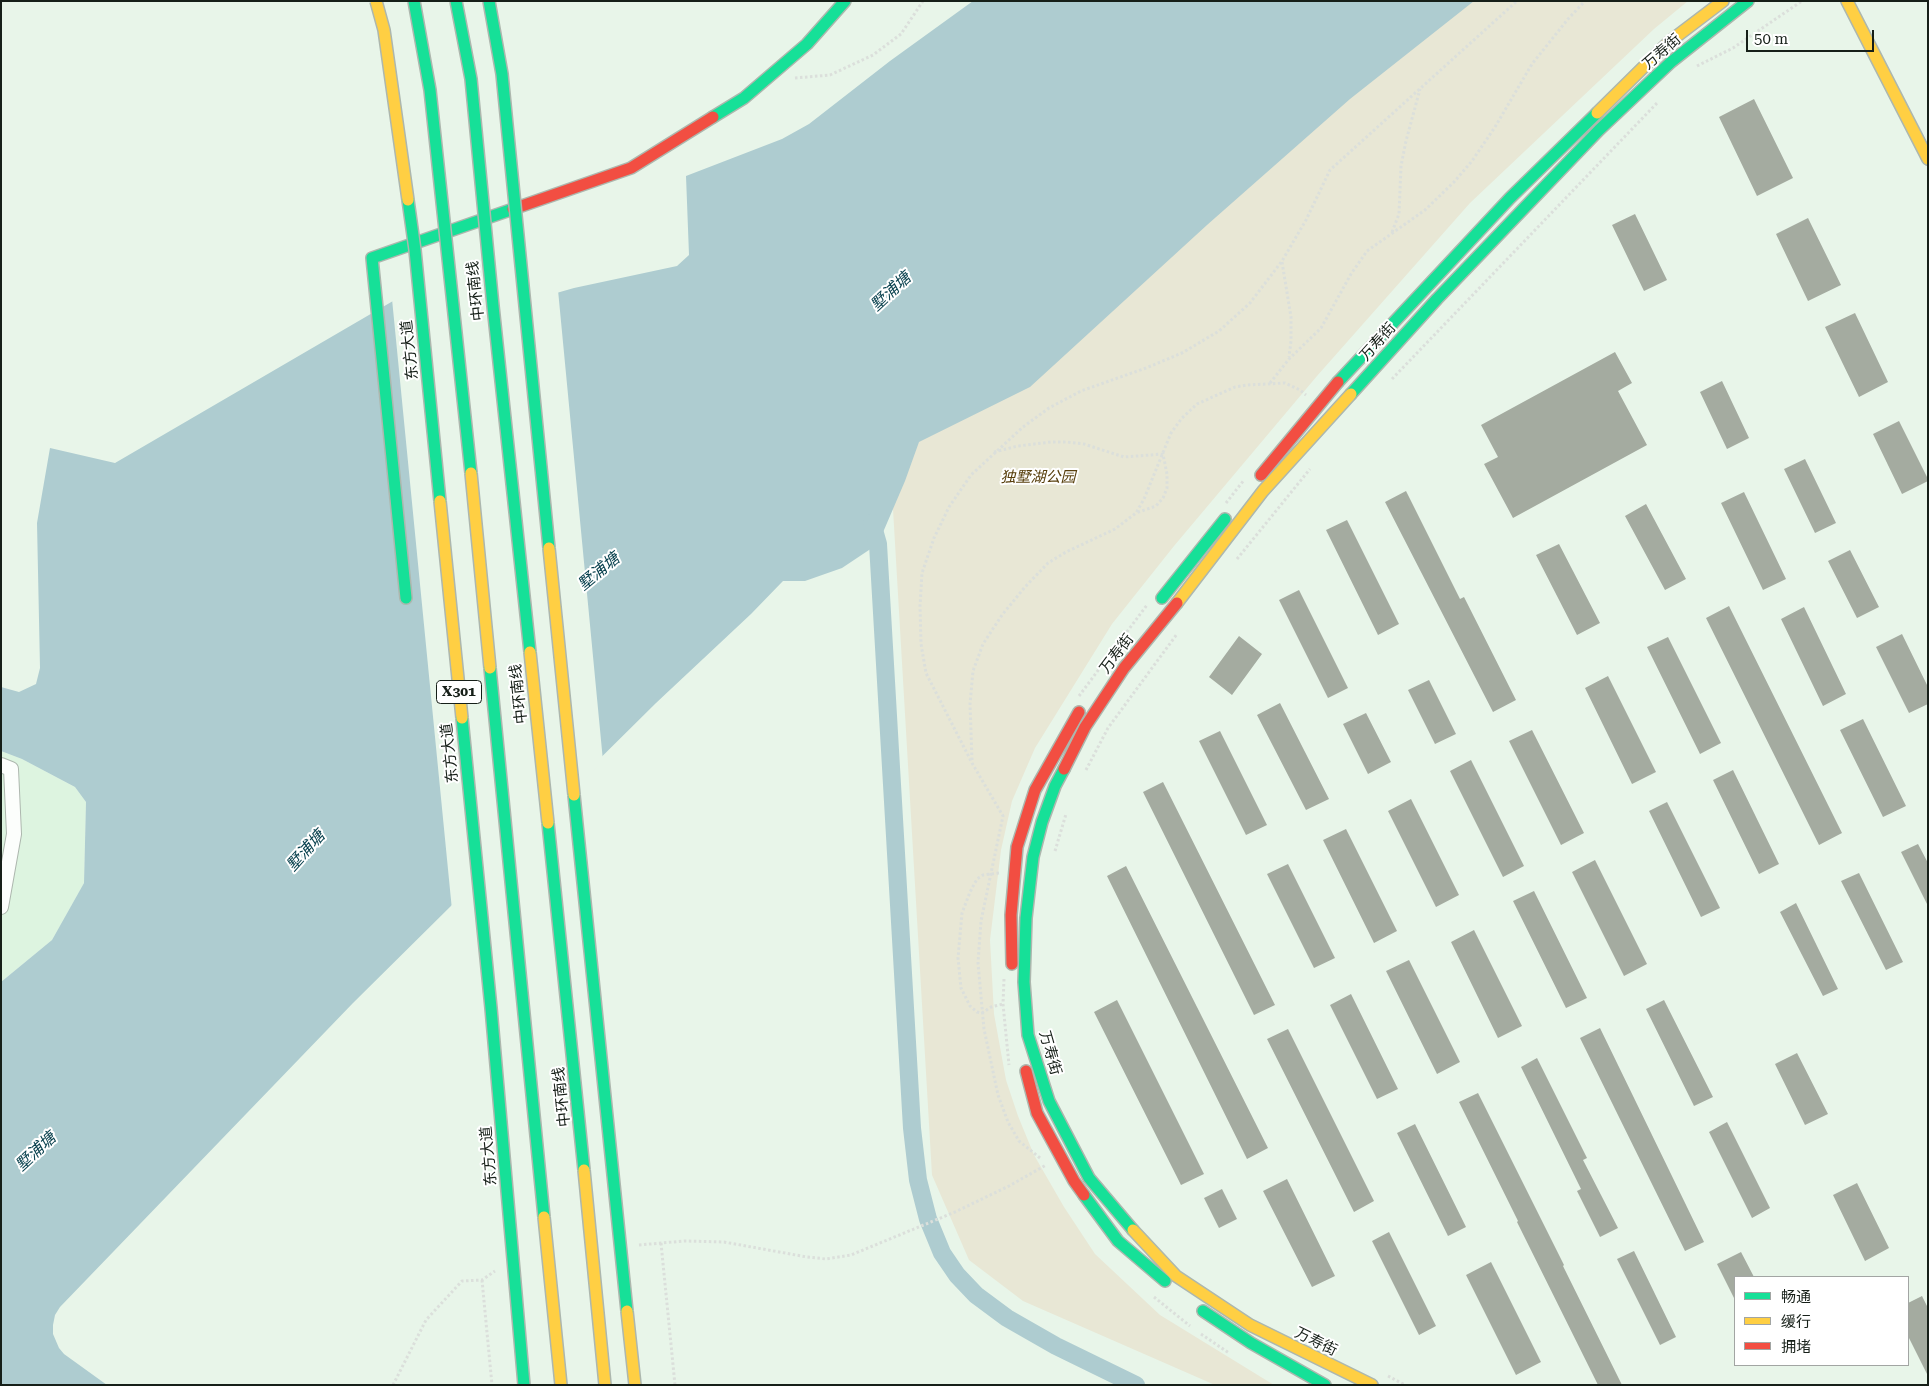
<!DOCTYPE html>
<html>
<head>
<meta charset="utf-8">
<style>
	body { margin:0 }
	#map { position:relative; width:1929px; height:1386px; overflow:hidden; background:#e8f5e9; font-family:"Roboto Serif","Noto Sans SC",serif }
	canvas { display:block }
	.frame { position:absolute; inset:0; border:2px solid #161f18; pointer-events:none }
	.legend { position:absolute; left:1734px; top:1276px; width:175px; height:90px; box-sizing:border-box; background:#fff; border:1px solid #a2a5a3; margin:0; padding:6px 9px; list-style:none; font-size:15px; color:#161f18 }
	.legend li { display:flex; align-items:center; gap:10px; height:25px }
	.legend b { width:25px; border:1px solid #a2a5a3 }
	.scale { position:absolute; left:1746px; top:30px; width:128px; height:22px; box-sizing:border-box; border:2px solid #161f18; border-top:0; padding-left:6px; font-size:15px; line-height:18px; white-space:nowrap; color:#161f18; -webkit-text-stroke:4px #fff; paint-order:stroke }
</style>
</head>
<body>
<div id="map">
<canvas width="1929" height="1386"></canvas>
<div class="frame"></div>
<ul class="legend">
<li><b style="height:6px;background:#16e098"></b>畅通</li>
<li><b style="height:6px;background:#ffcf43"></b>缓行</li>
<li><b style="height:6px;background:#f24e42"></b>拥堵</li>
</ul>
<div class="scale">50 m</div>
</div>
<script>
const ctx = document.querySelector('canvas').getContext('2d');
ctx.lineJoin = 'round';
function paint(path, color) { ctx.fillStyle = color; ctx.fill(path, 'evenodd'); }
const toPath = rows => new Path2D(rows.map(r => 'M' + r).join(''));
function stroke(path, color, width, dash) { ctx.strokeStyle = color; ctx.lineWidth = width; ctx.lineCap = dash ? 'butt' : 'round'; ctx.setLineDash(dash || []); ctx.stroke(path); }
function label(font, color, halo, rows, align = 'center') {
  ctx.font = font + ' "Roboto Serif","Noto Sans SC",serif'; ctx.lineWidth = 4; ctx.setLineDash([]); ctx.textBaseline = 'middle'; ctx.strokeStyle = halo; ctx.fillStyle = color; for (const [text, x, y, turn = 0] of rows) {
    ctx.save(); ctx.translate(x, y); ctx.rotate((+turn || 0) * Math.PI / 180); ctx.textAlign = isNaN(turn) ? turn : align; if (halo) ctx.strokeText(text, 0, 0); ctx.fillText(text, 0, 0); ctx.restore();
  }
}
paint(toPath([
	[1,751,22,759,75,787,86,802,84,883,52,940,1,982]
]), '#ddf4e0');
paint(toPath([
	[1393,1,1688,1,1654,29,1470,203,1317,376,1174,546,1112,624,1035,748,1012,801,1001,850,990,940,994,1014,1006,1080,1018,1116,1034,1155,1064,1207,1095,1254,1160,1315,1274,1385,1215,1385,1023,1301,969,1260,932,1175,893,509,878,457]
]), '#e8e7d5');
paint(toPath([
	[973,1,1474,1,1350,99,1207,225,1030,387,919,442,905,481,878,544,842,568,805,581,783,581,751,614,656,703,353,1003,60,1307,55,1315,53,1325,53,1334,59,1348,64,1354,107,1385,1,1385,1,982,52,940,84,883,86,802,75,787,22,759,1,751,1,687,19,692,36,684,40,668,37,523,50,448,115,463,429,280,433,379,509,373,525,302,574,288,677,266,689,255,686,176,782,139,809,124,890,61]
]), '#aeccd0');
paint(toPath([
	[429,278,432,280,435,376,507,371,523,301,558,290,603,761,452,910,392,299]
]), '#e8f5e9');
stroke(toPath([
	[872,523,878,544,912,1128,918,1180,928,1219,942,1253,957,1275,976,1295,1007,1318,1056,1346,1136,1385]
]), '#aeccd0', 18);
paint(toPath([
	[1754,99,1793,178,1757,196,1719,117],
	[1635,214,1667,280,1644,291,1612,225],
	[1808,218,1841,285,1808,301,1776,234],
	[1855,313,1888,382,1859,397,1825,327],
	[1615,352,1632,383,1618,391,1647,445,1513,518,1484,464,1498,457,1481,425],
	[1722,381,1749,438,1727,449,1700,392],
	[1899,421,1928,479,1928,481,1902,494,1873,434],
	[1805,459,1836,523,1815,533,1784,469],
	[1406,491,1460,599,1464,597,1516,700,1493,712,1385,502],
	[1744,492,1786,579,1763,590,1721,503],
	[1646,504,1686,579,1665,590,1625,516],
	[1347,520,1399,624,1378,635,1326,530],
	[1559,544,1600,623,1577,635,1536,555],
	[1850,550,1879,607,1857,618,1828,561],
	[1299,590,1348,688,1328,698,1279,600],
	[1729,606,1842,833,1819,845,1706,618],
	[1804,607,1846,694,1823,706,1781,619],
	[1902,634,1928,687,1928,704,1909,713,1876,647],
	[1239,636,1262,654,1232,695,1209,677],
	[1668,637,1721,743,1700,754,1647,647],
	[1608,676,1656,772,1632,784,1585,688],
	[1429,680,1456,734,1435,744,1408,690],
	[1280,703,1329,799,1306,810,1257,715],
	[1366,713,1391,762,1368,774,1343,724],
	[1863,719,1906,806,1883,817,1840,730],
	[1532,730,1584,833,1561,845,1509,741],
	[1220,731,1267,825,1246,835,1199,741],
	[1471,760,1524,866,1503,877,1450,771],
	[1733,770,1779,864,1759,874,1713,780],
	[1163,782,1275,1005,1254,1015,1143,792],
	[1411,799,1459,895,1436,907,1388,811],
	[1667,802,1720,908,1701,917,1649,811],
	[1346,829,1397,931,1374,943,1323,840],
	[1918,844,1928,863,1928,906,1901,852],
	[1595,860,1647,964,1624,976,1572,872],
	[1288,864,1335,958,1314,968,1267,874],
	[1126,866,1268,1148,1247,1159,1107,876],
	[1859,873,1903,962,1886,970,1841,881],
	[1534,891,1587,998,1566,1008,1513,901],
	[1796,903,1838,989,1823,996,1780,912],
	[1474,930,1522,1026,1498,1038,1451,942],
	[1409,960,1460,1062,1437,1074,1386,971],
	[1351,994,1398,1089,1377,1099,1330,1005],
	[1117,1000,1204,1174,1181,1185,1094,1012],
	[1664,1000,1713,1097,1694,1106,1646,1009],
	[1600,1028,1704,1242,1685,1251,1580,1038],
	[1288,1029,1374,1201,1354,1212,1267,1039],
	[1797,1053,1828,1114,1805,1125,1775,1064],
	[1537,1058,1587,1158,1583,1160,1618,1228,1600,1237,1577,1191,1581,1189,1521,1067],
	[1478,1093,1564,1265,1563,1266,1622,1385,1598,1385,1517,1222,1518,1221,1459,1102],
	[1727,1122,1770,1208,1752,1218,1709,1132],
	[1415,1124,1466,1227,1448,1236,1397,1133],
	[1287,1179,1335,1276,1312,1287,1263,1191],
	[1857,1183,1889,1248,1865,1261,1833,1195],
	[1222,1189,1237,1219,1219,1228,1204,1198],
	[1389,1232,1436,1326,1419,1335,1372,1241],
	[1634,1251,1676,1337,1660,1345,1617,1259],
	[1741,1252,1754,1277,1735,1277,1735,1300,1717,1264],
	[1491,1262,1541,1362,1516,1375,1466,1275],
	[1922,1296,1928,1308,1928,1376,1908,1336,1908,1303]
]), '#a4aba0');
const street = toPath([
	[1,765,11,769,14,834,1,907]
]);
const fast = toPath([
	[713,117,744,98,807,44,845,1],
	[1338,382,1510,198,1597,113],
	[1351,394,1437,299,1599,130,1671,62,1748,1],
	[406,598,372,258,513,209],
	[1162,598,1225,519],
	[1064,769,1055,786,1042,822,1033,857,1026,918,1024,982,1028,1035,1049,1101,1089,1178,1133,1230],
	[1084,1195,1118,1241,1165,1281],
	[1203,1311,1251,1343,1325,1385]
]);
const slow = toPath([
	[1847,1,1928,159],
	[1597,113,1669,42,1723,1],
	[1177,603,1263,491,1351,394],
	[1133,1230,1176,1276,1250,1325,1372,1385]
]);
const jam = toPath([
	[513,209,631,168,713,117],
	[1261,475,1338,382],
	[1064,769,1085,727,1124,668,1177,603],
	[1012,964,1011,915,1017,847,1035,790,1079,712],
	[1026,1071,1037,1113,1074,1181,1084,1195]
]);
stroke(street, '#adb7ae', 16);
stroke(fast, '#adb7ae', 14);
stroke(slow, '#adb7ae', 14);
stroke(jam, '#adb7ae', 14);
stroke(toPath([
	[1697,66,1733,48,1802,1],
	[795,78,830,75,873,55,901,34,923,1],
	[1392,232,1399,214,1401,166,1406,141,1420,89],
	[1282,262,1291,317,1291,341,1289,357],
	[1392,379,1658,102],
	[1270,383,1289,359,1321,328,1351,274,1367,251,1425,210,1454,182,1472,161,1495,127,1532,64,1568,19,1585,1],
	[994,452,1018,446,1051,442,1067,442,1084,444,1124,457,1163,454,1167,474,1167,488,1163,498,1156,506,1136,513],
	[1226,503,1244,480],
	[1237,559,1310,469],
	[1079,696,1147,605],
	[972,760,970,704,973,671,983,644,1002,615,1025,587,1048,563,1066,552,1115,529,1136,513,1144,499,1171,433,1182,418,1197,404,1235,387,1247,385,1285,383,1300,390,1306,395],
	[1086,770,1108,728,1177,634],
	[1055,851,1066,814],
	[999,873,983,875,977,879,970,892,962,913,958,958,961,988,970,1006,977,1012,982,1013,991,1007,1003,1004],
	[1004,979,1003,1004,1009,1065],
	[1040,1158,1019,1141,1008,1122,998,1095,984,1029,978,963,981,921,1003,816,972,763,926,673,921,644,920,606,922,573,934,538,949,507,971,475,1023,427,1049,408,1081,391,1146,368,1182,353,1219,331,1250,303,1282,261,1306,220,1330,170,1517,1],
	[661,1243,675,1385],
	[639,1245,684,1241,724,1242,807,1257,826,1259,851,1255,955,1212,1009,1186,1046,1165],
	[482,1280,492,1385],
	[1154,1297,1190,1326],
	[1201,1334,1229,1353],
	[1388,1376,1405,1385],
	[393,1385,426,1320,462,1281,482,1280,495,1271]
]), '#dbdfdb', 3, [2.5, 2.5]);
stroke(street, '#fcfefc', 14);
stroke(fast, '#16e098', 11);
stroke(slow, '#ffcf43', 11);
stroke(jam, '#f24e42', 11);
const fastBridge = toPath([
	[414,1,430,90,471,473],
	[456,1,471,79,493,306,530,652],
	[489,1,502,74,549,548],
	[408,200,415,250,440,501],
	[490,668,544,1217],
	[462,718,491,1008,524,1385],
	[574,795,627,1311],
	[548,823,584,1170]
]);
const slowBridge = toPath([
	[376,1,384,30,408,200],
	[471,473,490,668],
	[440,501,462,718],
	[549,548,574,795],
	[530,652,548,823],
	[584,1170,605,1385],
	[544,1217,561,1385],
	[627,1311,635,1385]
]);
stroke(fastBridge, '#adb7ae', 14, []);
stroke(slowBridge, '#adb7ae', 14, []);
stroke(fastBridge, '#16e098', 11);
stroke(slowBridge, '#ffcf43', 11);
for (const [x, y, w] of [
	[459,692,45]
]) { const box = new Path2D(); box.roundRect(x - w / 2, y - 11.5, w, 23, 4); ctx.fillStyle = '#fff'; ctx.fill(box); stroke(box, '#161f18', 1); }
label('bold 14px', '#161f18', null, [
	["X301",459,692]
]);
label('15px', '#161f18', '#fff', [
	["万寿街",1662,52,-41],
	["中环南线",476,291,-96],
	["万寿街",1378,342,-48],
	["东方大道",410,350,-96],
	["万寿街",1117,654,-53],
	["中环南线",519,694,-96],
	["东方大道",450,753,-96],
	["万寿街",1050,1053,74],
	["中环南线",562,1097,-96],
	["东方大道",489,1156,-95],
	["万寿街",1316,1342,26]
]);
label('italic 15px', '#59400e', '#fff', [
	["独墅湖公园",1038,478]
]);
label('italic 16px', '#09414e', '#fff', [
	["墅浦塘",891,292,-43],
	["墅浦塘",599,572,-40],
	["墅浦塘",306,851,-48],
	["墅浦塘",36,1152,-43]
]);
</script>
</body>
</html>
